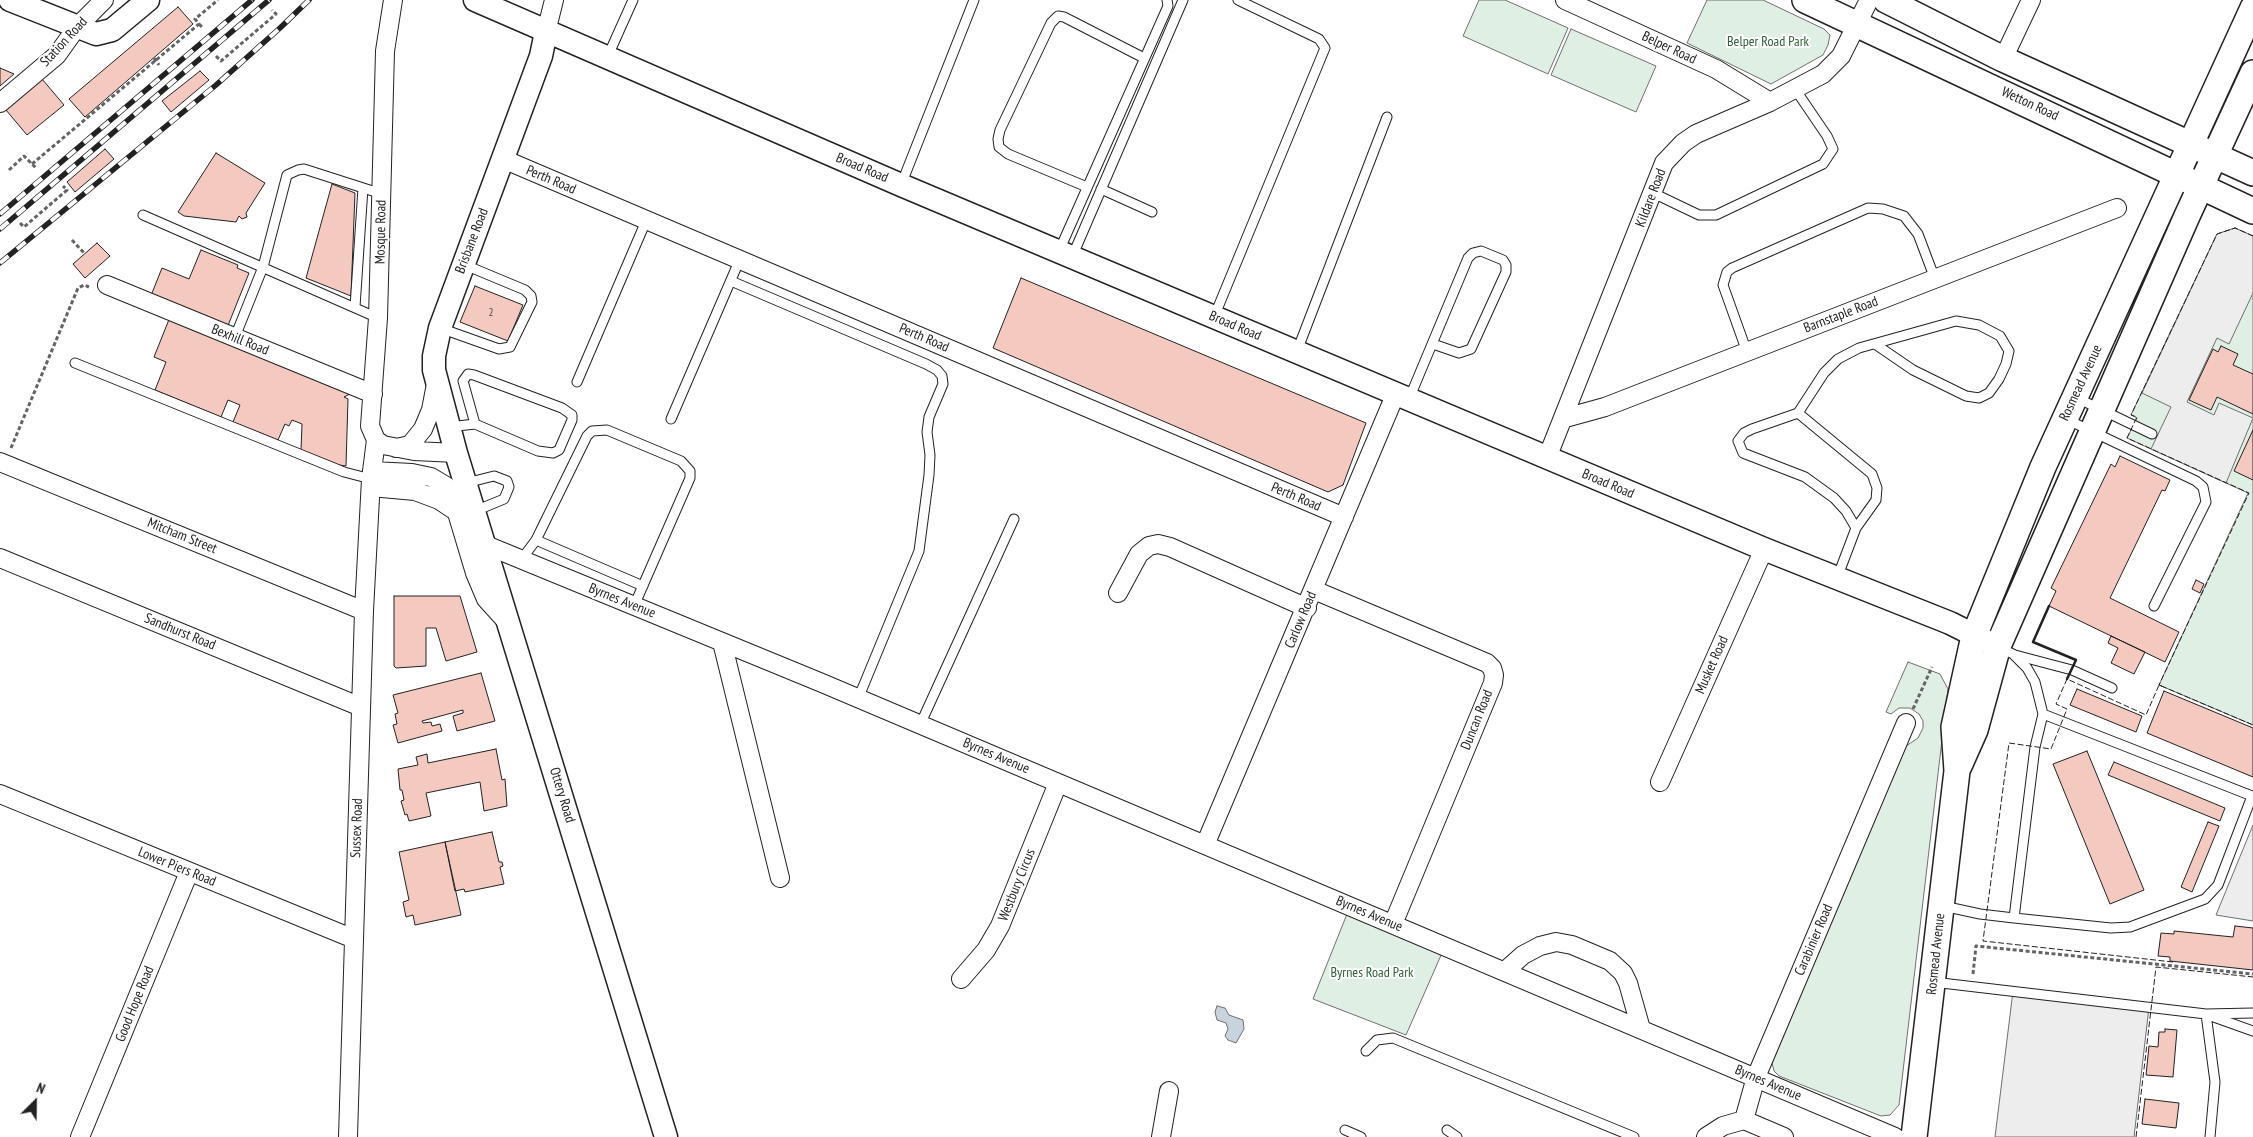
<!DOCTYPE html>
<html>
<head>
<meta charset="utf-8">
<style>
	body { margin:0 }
	#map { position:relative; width:2253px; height:1137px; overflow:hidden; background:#fff; font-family:"PT Sans Narrow",sans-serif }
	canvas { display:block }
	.north { position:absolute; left:10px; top:1077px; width:50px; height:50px; -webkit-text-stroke:4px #fff; paint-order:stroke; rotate:23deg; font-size:14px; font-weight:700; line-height:20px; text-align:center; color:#222 }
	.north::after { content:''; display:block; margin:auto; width:18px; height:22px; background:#222; clip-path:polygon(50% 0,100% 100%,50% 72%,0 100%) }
</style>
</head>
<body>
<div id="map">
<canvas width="2253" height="1137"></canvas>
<div class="north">N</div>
</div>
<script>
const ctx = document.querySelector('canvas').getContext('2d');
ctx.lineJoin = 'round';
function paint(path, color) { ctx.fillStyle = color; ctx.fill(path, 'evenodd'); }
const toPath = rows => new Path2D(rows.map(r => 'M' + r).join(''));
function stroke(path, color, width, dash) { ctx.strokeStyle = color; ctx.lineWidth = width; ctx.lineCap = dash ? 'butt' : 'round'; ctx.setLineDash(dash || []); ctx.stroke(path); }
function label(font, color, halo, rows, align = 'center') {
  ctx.font = font + ' "PT Sans Narrow",sans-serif'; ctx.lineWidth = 4; ctx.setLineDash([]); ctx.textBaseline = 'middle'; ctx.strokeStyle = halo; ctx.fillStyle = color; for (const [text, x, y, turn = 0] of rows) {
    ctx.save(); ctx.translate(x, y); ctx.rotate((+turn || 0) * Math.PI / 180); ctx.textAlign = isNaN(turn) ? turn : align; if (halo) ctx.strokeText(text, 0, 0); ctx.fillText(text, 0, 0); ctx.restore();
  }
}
const green = toPath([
	[1479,0,1505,0,1568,28,1548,74,1463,36,1479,0],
	[1707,0,1763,0,1824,29,1830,35,1828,45,1823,55,1771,84,1687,43,1707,0],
	[1571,29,1656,66,1636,112,1551,75,1571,29],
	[2235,228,2253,236,2253,725,2159,685,2248,493,2127,438,2137,418,2131,415,2217,234,2235,228],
	[1908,662,1940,674,1948,689,1899,1105,1890,1115,1881,1116,1779,1076,1774,1071,1772,1063,1901,754,1906,746,1918,738,1923,728,1923,721,1919,714,1910,708,1899,708,1891,714,1886,712,1908,662],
	[1347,914,1442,953,1406,1035,1313,999,1347,914]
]);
paint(green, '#e0efe3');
stroke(green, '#6f6f6f', 1);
const parking = toPath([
	[2235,228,2253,236,2253,293,2229,344,2217,338,2187,402,2214,415,2219,403,2253,418,2226,483,2151,449,2171,407,2142,393,2217,234,2235,228],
	[2253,825,2253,921,2216,915,2253,825],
	[2013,991,2149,1007,2134,1137,1995,1137,2013,991]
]);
paint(parking, '#ededed');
stroke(parking, '#6f6f6f', 1);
const water = toPath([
	[1217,1006,1225,1008,1229,1015,1243,1020,1244,1029,1236,1043,1228,1040,1225,1036,1228,1029,1226,1023,1217,1020,1215,1012,1217,1006]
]);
paint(water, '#c7d3dd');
stroke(water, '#6f6f6f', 1);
const building = toPath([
	[178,7,193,24,85,117,69,99,178,7],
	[0,68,14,74,0,86,0,68],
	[200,71,209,80,171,112,162,101,200,71],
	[42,79,64,105,27,135,6,110,42,79],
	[105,149,114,159,75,192,67,182,105,149],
	[216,153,265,183,246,213,247,217,242,219,239,216,236,222,184,216,178,212,216,153],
	[332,184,355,193,351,296,306,278,332,184],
	[97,243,110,256,85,278,73,264,97,243],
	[201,250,238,265,237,268,249,273,227,328,150,298,162,268,189,279,201,250],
	[1021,278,1366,423,1343,485,1328,492,993,348,1021,278],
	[475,286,523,305,508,341,460,322,475,286],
	[170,317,352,393,344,397,348,399,346,466,339,465,301,450,302,424,292,420,289,426,285,424,278,440,233,422,240,405,228,400,221,417,155,390,166,362,154,357,170,317],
	[2221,346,2238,354,2233,365,2253,374,2253,414,2217,397,2211,410,2189,400,2213,349,2218,352,2221,346],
	[2253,430,2253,480,2234,471,2253,430],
	[2120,456,2170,480,2165,491,2162,490,2110,598,2179,632,2165,662,2049,606,2056,591,2051,588,2111,464,2115,467,2120,456],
	[2196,580,2204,584,2200,593,2192,589,2196,580],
	[394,596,460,596,477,652,446,661,436,628,426,628,426,666,396,668,394,666,394,596],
	[2111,636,2145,652,2134,674,2111,663,2118,648,2108,643,2111,636],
	[481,673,495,721,457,731,453,716,463,713,463,710,422,721,423,723,431,722,432,726,440,724,442,731,398,743,393,725,397,724,395,714,398,713,393,695,481,673],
	[2077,689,2142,716,2136,732,2070,705,2077,689],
	[2164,691,2253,728,2253,777,2147,733,2164,691],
	[496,749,502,780,505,779,507,806,484,811,480,782,426,793,431,816,409,821,407,814,405,815,401,801,404,800,402,790,400,790,398,769,418,765,416,757,427,754,428,763,496,749],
	[2087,751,2144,890,2110,904,2053,764,2087,751],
	[2114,762,2225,808,2220,821,2108,775,2114,762],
	[2208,822,2219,826,2192,892,2181,887,2208,822],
	[492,832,499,862,502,862,503,866,500,867,504,884,465,892,464,889,455,891,445,842,492,832],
	[445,842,461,915,415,925,413,915,406,917,403,902,409,900,399,852,445,842],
	[2235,926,2253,928,2253,970,2170,961,2170,957,2158,956,2161,933,2174,934,2174,931,2233,937,2235,926],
	[2165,1029,2177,1030,2173,1077,2146,1075,2149,1046,2158,1047,2159,1032,2165,1032,2165,1029],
	[2145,1099,2179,1103,2176,1128,2142,1124,2145,1099]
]);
paint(building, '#f3c9c0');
stroke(building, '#222', 1);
const service = toPath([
	[607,58,633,0],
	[901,185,974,0],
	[1087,187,1008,154,999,147,998,139,1000,130,1051,23,1058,16,1064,17,1144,58],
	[1101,189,1152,212],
	[1653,193,1699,215,1716,215,1823,164,1833,149,1827,136,1795,89],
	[143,215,378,318],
	[1059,251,1168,6,1167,0],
	[1072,257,1183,0],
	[731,281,926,364,937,370,942,376,943,384,929,417,927,432,930,455,929,475,919,551,858,699],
	[355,307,363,188],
	[1214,317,1325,48,1319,39,1238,0],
	[440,328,499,349,510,347,532,302,531,296,525,290,465,265],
	[235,337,263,267,287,175,298,170,304,169,382,194],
	[1297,351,1387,117],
	[1747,352,1723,285,1727,272,1732,268,1868,208,1883,209,1904,216,1918,234,1935,279],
	[75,363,344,472,371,479],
	[577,382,646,221],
	[2077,398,2152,434],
	[1409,399,1468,258,1473,253,1481,251,1503,260,1506,265,1506,272,1471,349,1459,353,1433,344],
	[1798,413,1872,474,1877,488,1876,500,1856,528,1837,578],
	[671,419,740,259],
	[2066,419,2196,481,2203,487,2206,502,2154,606],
	[449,427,475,424,538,451,553,453,559,450,572,420,572,415,562,408,474,375,468,374,463,381,475,424],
	[466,483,494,476,507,481,509,487,504,499,475,511],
	[1856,528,1846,511,1834,498,1805,477,1743,453,1738,441,1744,433,1752,429,1798,413,1824,373,1838,359,1859,348,1956,321,1979,325,2000,336,2009,351,2006,364,1999,379,1989,393,1979,398,1966,396,1913,370,1875,344],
	[536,540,643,586],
	[521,560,536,540,587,436,592,431,607,430,681,461,690,471,690,478,634,606],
	[2000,648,2013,654,2027,668,2035,682,2043,714,2035,747,2014,918],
	[2015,655,2072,670,2112,688],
	[920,725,1014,519],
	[1943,906,1980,914,2014,918,2111,928,2130,927,2205,899,2218,885,2252,796,2043,714],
	[1933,982,2206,1014,2253,1013],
	[2206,1014,2215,1082,2210,1137],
	[2211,1016,2253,1031],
	[1366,1051,1377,1040,1393,1038,1634,1137],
	[1345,1130,1361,1137],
	[1447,1130,1457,1137]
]);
const minor = toPath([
	[393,0,385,51,378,318,370,426,376,440,383,445,414,451,456,453],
	[1565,0,1716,69,1770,102],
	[546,32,554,0],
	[2003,59,2031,0],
	[0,103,57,55,77,27,104,0],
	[503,159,1344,517],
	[107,285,373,394],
	[1565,418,1605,407,2117,208],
	[396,448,410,445,423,429,431,410,436,384],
	[1547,458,1664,163,1683,143,1696,134,1770,102,1823,74,1841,56,1869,0],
	[0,462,364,611],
	[372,471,412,473,431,477,446,486,451,493,475,573,486,599,506,621],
	[371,487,415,491,439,500,457,512],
	[486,545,822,683,1895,1137],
	[0,558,361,707],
	[1314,590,1487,663,1492,668,1494,675,1493,683,1393,924],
	[1118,593,1139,554,1149,546,1158,544,1170,547,1307,608],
	[722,642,780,878],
	[1660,782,1764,549],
	[0,794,354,939],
	[1205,845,1396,393],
	[1505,971,1523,955,1540,946,1556,942,1572,945,1610,961,1623,973,1628,983,1641,1029],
	[961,979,986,950,1000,926,1058,783],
	[1744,1120,1784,1137],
	[80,1137,189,872],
	[348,1137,364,611,371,479,376,440],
	[1161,1137,1169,1091],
	[1706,1137,1723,1126,1744,1120,1756,1077,1906,723]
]);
const tertiary = toPath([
	[10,0,96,34,112,30,148,0],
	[475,0,901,185,1764,549,1950,623,1990,643],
	[546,32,541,56,440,328,434,356,434,370,456,453,666,1137]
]);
const secondary = toPath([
	[1805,0,2253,211],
	[1886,0,2003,59,2253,173],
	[1959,766,1975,730,1998,646,2187,216,2253,73],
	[1914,1137,1957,771,1954,727,1974,636,2043,467,2253,8]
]);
stroke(service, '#222', 11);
stroke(minor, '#222', 20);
stroke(tertiary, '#222', 25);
stroke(secondary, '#222', 28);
stroke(toPath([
	[199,24,203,28],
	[216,56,221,61,276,14,272,10],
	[154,58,159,65],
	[32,164,199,24,195,19,218,0],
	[9,170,24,156,36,168],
	[20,223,24,227,67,190,63,186],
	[72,240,85,254],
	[11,448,78,288,84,285,89,287],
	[1913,709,1932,667],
	[1973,974,1976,946,2253,974]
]), '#646464', 3, [4, 2.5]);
stroke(service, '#fff', 9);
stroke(minor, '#fff', 18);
stroke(tertiary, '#fff', 22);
stroke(secondary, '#fff', 25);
const rail = toPath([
	[0,214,252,0],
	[0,229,269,0],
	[0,263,216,85,280,28,309,0]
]);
stroke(rail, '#222', 5.5);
stroke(rail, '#fff', 4, [11]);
stroke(toPath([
	[2162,686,2159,685,2249,493,2127,438,2137,417,2131,415,2217,234,2235,228,2253,236],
	[2173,962,1983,941,2009,743,2051,749,2067,709,2056,704,2067,679,2146,715,2159,685,2253,725],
	[2136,1137,2156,967,2253,977]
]), '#222', 1, [6, 2.5]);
stroke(toPath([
	[2049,606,2033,642,2076,660,2067,679]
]), '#222', 2.5);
label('11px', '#564c4a', null, [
	["2",491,313]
]);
label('14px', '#222', '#fff', [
	["Station Road",64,42,-47],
	["Belper Road",1669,48,25],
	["Wetton Road",2030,104,25],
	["Broad Road",862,168,23],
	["Perth Road",551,180,23],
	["Kildare Road",1651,198,-69],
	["Mosque Road",381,232,-89],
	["Brisbane Road",472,241,-69],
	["Barnstaple Road",1841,315,-21],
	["Broad Road",1235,326,23],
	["Perth Road",924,338,23],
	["Bexhill Road",240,340,22],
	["Rosmead Avenue",2081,383,-65],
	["Broad Road",1608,484,23],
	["Perth Road",1296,497,23],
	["Mitcham Street",182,536,22],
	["Byrnes Avenue",622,601,22],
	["Carlow Road",1301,620,-67],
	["Sandhurst Road",180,632,22],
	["Musket Road",1712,665,-66],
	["Duncan Road",1477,720,-68],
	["Byrnes Avenue",996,756,23],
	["Ottery Road",562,795,73],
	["Sussex Road",357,828,-88],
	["Lower Piers Road",177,867,22],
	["Westbury Circus",1017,885,-68],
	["Byrnes Avenue",1369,914,23],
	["Carabinier Road",1814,940,-67],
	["Rosmead Avenue",1936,954,-84],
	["Good Hope Road",135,1004,-68],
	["Byrnes Avenue",1768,1083,23]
]);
label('14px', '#2f5e38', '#fff', [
	["Belper Road Park",1768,42],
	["Byrnes Road Park",1372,973]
]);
</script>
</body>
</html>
